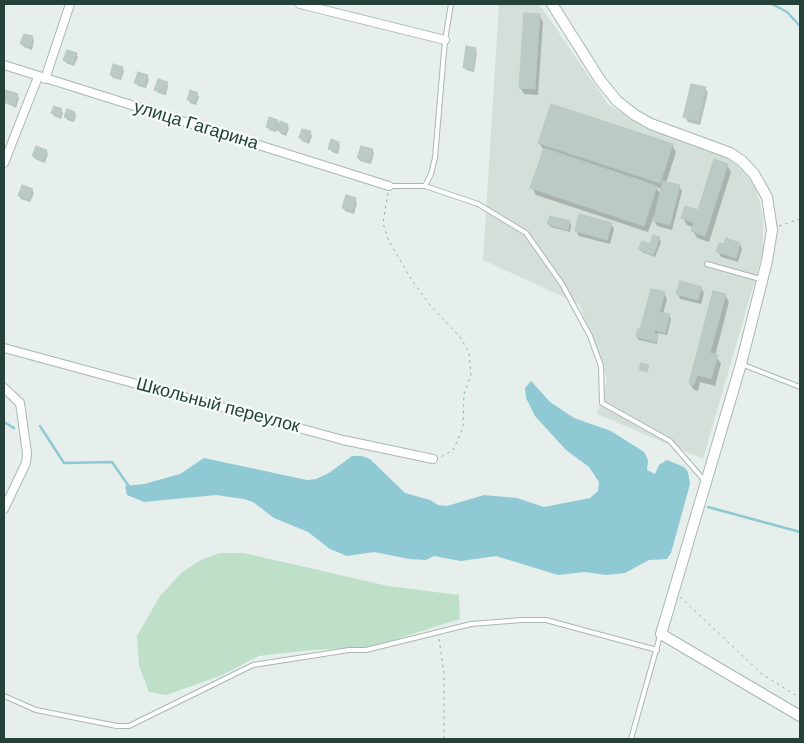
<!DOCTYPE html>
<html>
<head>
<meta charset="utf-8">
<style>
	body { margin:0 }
	#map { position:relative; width:804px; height:743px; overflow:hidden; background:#e6efeb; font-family:"DM Sans",sans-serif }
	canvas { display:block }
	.frame { position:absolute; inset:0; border:5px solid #24423a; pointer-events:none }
</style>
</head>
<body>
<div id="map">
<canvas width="804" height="743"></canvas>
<div class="frame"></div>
</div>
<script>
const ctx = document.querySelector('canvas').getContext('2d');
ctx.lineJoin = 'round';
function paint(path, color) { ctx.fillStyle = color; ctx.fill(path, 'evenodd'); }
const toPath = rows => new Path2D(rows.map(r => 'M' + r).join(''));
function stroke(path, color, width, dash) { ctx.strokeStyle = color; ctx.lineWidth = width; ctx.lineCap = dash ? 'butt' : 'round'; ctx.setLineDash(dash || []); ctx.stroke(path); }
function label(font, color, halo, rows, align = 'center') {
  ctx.font = font + ' "DM Sans",sans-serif'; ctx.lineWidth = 4.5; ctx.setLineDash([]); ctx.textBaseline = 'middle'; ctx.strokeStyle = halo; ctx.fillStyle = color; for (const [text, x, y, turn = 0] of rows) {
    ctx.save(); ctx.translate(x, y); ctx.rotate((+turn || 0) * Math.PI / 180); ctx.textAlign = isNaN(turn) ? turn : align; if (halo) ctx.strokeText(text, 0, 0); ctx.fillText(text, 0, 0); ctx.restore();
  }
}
paint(toPath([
	[499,4,539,4,608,104,644,128,717,153,731,160,744,172,754,185,760,202,763,220,763,252,703,459,597,414,607,379,579,304,483,260]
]), '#d4dfda');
paint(toPath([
	[220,553,244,553,388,586,459,595,460,619,371,647,311,650,259,656,220,676,166,695,149,692,139,666,137,636,160,596,182,572,201,560]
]), '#bfe0c8');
paint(toPath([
	[531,381,550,402,574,418,611,431,644,452,648,460,647,470,655,474,659,465,667,460,684,467,688,472,690,484,671,553,667,559,649,560,625,573,606,575,585,572,558,575,496,556,461,561,434,556,426,560,409,559,374,552,347,556,330,549,308,532,274,518,253,502,244,499,216,495,144,502,127,495,125,486,144,484,180,474,204,458,307,480,316,479,329,473,352,456,362,456,370,459,405,493,430,500,438,505,447,506,484,495,517,498,544,507,590,498,598,491,599,482,589,467,566,450,535,416,526,398,525,388]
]), '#8ec9d4');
paint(toPath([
	[539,15,543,22,538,95,524,94,520,87],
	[24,35,33,38,34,41,32,50,24,47,22,44],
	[475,49,477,52,474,72,466,70,464,67],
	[76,54,78,57,74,66,66,63,64,60],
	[122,68,124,71,121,80,113,78,111,75],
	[147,76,149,79,146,88,138,86,136,83],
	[167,83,168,86,166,95,158,93,156,90],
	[705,88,708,93,700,125,688,122,685,117],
	[7,92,17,95,19,98,16,108,4,102],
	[197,94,199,97,196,105,190,103,188,99],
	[61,110,63,113,61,119,54,116,52,113],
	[75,113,76,116,74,122,67,120,66,117],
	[277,121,280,126,287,125,289,128,286,136,280,133,277,129,276,132,269,130,268,127],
	[310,132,312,136,309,144,302,141,301,138],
	[339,143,340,146,338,154,332,152,330,149],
	[539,143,672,145,676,152,666,183,679,186,682,191,672,230,657,226,653,218,648,232,536,195,532,188,544,150],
	[656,187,662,189,661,195],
	[372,150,374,153,371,164,360,161,358,158],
	[46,151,48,154,45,163,35,159,33,156],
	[727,165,731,172,709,242,697,238,693,231,694,228,687,225,683,218,699,212],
	[32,190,34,193,30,202,21,199,19,196],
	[355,199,357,203,354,214,345,211,344,208],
	[570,222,571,225,570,232,551,227,549,224],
	[611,224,614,229,610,244,579,236,576,231],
	[659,238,661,242,655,257,642,252,640,249,650,245],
	[740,244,742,249,738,262,721,257,718,252],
	[701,288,704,293,701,304,680,299,678,294],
	[664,293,667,299,663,314,669,315,671,319,667,335,658,333,657,344,639,340,637,337,643,332],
	[725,295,729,302,715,356,721,363,715,386,700,382,698,391,694,390,690,383]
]), '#0003');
stroke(toPath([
	[772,4,787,12,800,26],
	[4,422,14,428],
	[40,426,64,463,112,462,130,488],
	[708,507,800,532]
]), '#8ec9d4', 2.5);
const building = toPath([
	[524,13,540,14,535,89,519,88,524,13],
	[24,34,33,36,30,47,20,44,24,34],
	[466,46,476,48,473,69,463,68,466,46],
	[67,50,77,53,73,64,63,60,67,50],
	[113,64,123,67,120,78,110,75,113,64],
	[138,72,148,75,144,86,134,83,138,72],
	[158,79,168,82,164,93,154,90,158,79],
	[691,84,706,87,698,121,683,117,691,84],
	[6,90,18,94,14,106,4,102,6,90],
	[190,90,198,93,195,102,187,100,190,90],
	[551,104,673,144,660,183,538,143,551,104],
	[54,106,62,109,59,116,51,113,54,106],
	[67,109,75,112,73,120,64,117,67,109],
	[269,117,278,120,274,130,266,127,269,117],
	[280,121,288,124,285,133,277,130,280,121],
	[302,129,311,131,307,141,299,138,302,129],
	[331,139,339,142,337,151,328,149,331,139],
	[36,146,47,150,43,161,32,156,36,146],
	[361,146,373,149,369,161,357,158,361,146],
	[544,148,657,186,644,226,530,188,544,148],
	[714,159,728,164,705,236,691,231,694,223,681,218,685,206,698,210,714,159],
	[663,181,680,185,670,225,653,221,663,181],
	[22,185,33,189,29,200,18,196,22,185],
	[346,195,356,198,352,211,342,208,346,195],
	[579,214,612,223,607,240,575,231,579,214],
	[550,216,570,221,568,230,547,224,550,216],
	[653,235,660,237,653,255,638,249,642,241,650,244,653,235],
	[726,238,740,243,736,258,716,252,719,243,724,244,726,238],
	[680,281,702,287,698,300,676,294,680,281],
	[651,289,665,292,654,334,640,330,651,289],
	[713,291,726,294,710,353,718,355,711,379,697,375,694,385,689,383,713,291],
	[660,312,670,314,665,333,655,330,660,312],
	[638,329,658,335,656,342,636,337,638,329],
	[641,363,649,365,647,372,639,370,641,363]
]);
paint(building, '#bbcac4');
stroke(building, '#b8c9c2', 1);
const service = toPath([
	[389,186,425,186,431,174,435,158,445,40,451,4],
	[425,186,478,204,526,233,562,284,590,336,601,366,602,403,670,441,704,480],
	[707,264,760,279],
	[741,364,800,387],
	[4,696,36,710,117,726,129,726,253,665,349,650,366,650,471,624,522,620,546,620,657,650],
	[631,739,660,636]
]);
const minor = toPath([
	[300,4,445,40],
	[4,65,389,186],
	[45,79,70,4],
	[4,163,38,77],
	[4,348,343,440,433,459],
	[4,388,20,403,27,453,26,463,4,509]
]);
const tertiary = toPath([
	[552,4,600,80,617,101,635,115,651,124,730,153,742,161,754,174,767,197,772,230,767,261,741,364,661,634,800,716]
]);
stroke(service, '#a8b8b2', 6);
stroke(minor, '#a8b8b2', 10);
stroke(tertiary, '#a8b8b2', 12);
stroke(toPath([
	[388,193,383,223,388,239,411,279,430,305,460,337,469,352,471,375,464,394,463,428,453,450,441,457],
	[779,226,800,219],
	[680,597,762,674,800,698],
	[439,639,444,673,444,739]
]), '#86b3a5', 1, [2.5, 4]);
stroke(service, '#fff', 4);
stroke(minor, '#fff', 8);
stroke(tertiary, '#fff', 10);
label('18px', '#24423a', '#f7fbf9', [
	["улица Гагарина",196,126,17],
	["Школьный переулок",218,406,15]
]);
</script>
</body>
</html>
